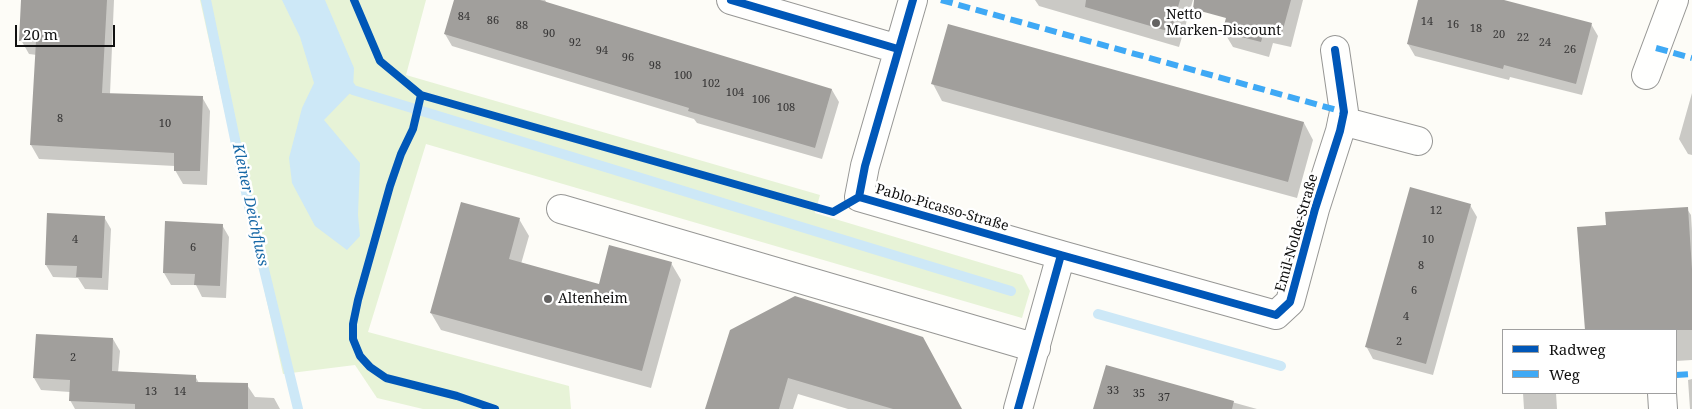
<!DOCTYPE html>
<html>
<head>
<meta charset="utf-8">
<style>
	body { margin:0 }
	#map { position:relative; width:1692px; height:409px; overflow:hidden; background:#fdfcf7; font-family:"Noto Serif",serif }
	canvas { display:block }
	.legend { position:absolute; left:1502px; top:329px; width:175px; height:65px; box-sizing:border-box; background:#fff; border:1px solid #a0a0a0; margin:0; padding:6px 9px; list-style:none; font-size:15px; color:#111 }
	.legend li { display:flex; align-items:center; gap:10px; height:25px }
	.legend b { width:25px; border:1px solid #a0a0a0 }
	.scale { position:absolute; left:15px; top:25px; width:100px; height:22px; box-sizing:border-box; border:2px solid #111; border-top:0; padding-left:6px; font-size:15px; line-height:18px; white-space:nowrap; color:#111; -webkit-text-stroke:4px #fff; paint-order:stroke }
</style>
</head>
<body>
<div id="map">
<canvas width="1692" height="409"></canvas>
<ul class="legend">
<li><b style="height:6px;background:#0057b8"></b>Radweg</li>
<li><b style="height:6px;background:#3fa9f5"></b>Weg</li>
</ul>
<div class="scale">20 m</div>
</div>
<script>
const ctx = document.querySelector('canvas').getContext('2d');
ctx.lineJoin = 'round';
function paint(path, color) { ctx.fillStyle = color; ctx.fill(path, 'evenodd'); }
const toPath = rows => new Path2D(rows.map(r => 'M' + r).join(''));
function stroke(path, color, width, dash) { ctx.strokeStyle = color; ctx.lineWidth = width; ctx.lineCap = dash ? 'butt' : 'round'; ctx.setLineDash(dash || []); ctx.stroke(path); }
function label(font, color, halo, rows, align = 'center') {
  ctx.font = font + ' "Noto Serif",serif'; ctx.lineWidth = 5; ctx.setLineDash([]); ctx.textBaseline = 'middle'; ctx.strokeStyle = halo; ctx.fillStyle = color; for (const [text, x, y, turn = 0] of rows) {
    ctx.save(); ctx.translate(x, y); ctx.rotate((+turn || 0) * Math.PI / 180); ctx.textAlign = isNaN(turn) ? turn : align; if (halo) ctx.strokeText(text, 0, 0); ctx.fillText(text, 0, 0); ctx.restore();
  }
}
paint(toPath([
	[200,0,426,0,406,75,820,195,815,213,1022,275,1030,291,1022,318,426,144,368,332,569,386,571,409,423,409,377,398,355,365,283,374]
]), '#e7f3d7');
paint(toPath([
	[282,0,325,0,354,68,353,90,324,120,360,163,358,215,360,236,347,250,315,226,292,183,289,158,302,108,314,83,300,37]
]), '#cde8f7');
paint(toPath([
	[23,0,114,0,110,94,202,97,210,111,207,185,183,184,175,170,175,166,39,159,31,145,37,55,29,54,21,40],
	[455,0,545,0,547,3,832,90,839,102,822,159,697,123,694,119,452,46,445,34],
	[1035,0,1193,0,1179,47,1039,6],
	[1232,0,1303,0,1291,47,1273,43,1269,57,1233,47,1224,32],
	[1419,0,1484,0,1591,24,1598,36,1582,95,1510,77,1509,80,1415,56,1408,44],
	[933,84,1304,123,1313,140,1297,198,942,101],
	[1692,93,1692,155,1688,154,1679,139],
	[1470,205,1477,217,1433,375,1373,359,1366,346],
	[1687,209,1691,215,1692,231,1692,360,1676,361,1676,330,1586,330,1579,228,1607,226],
	[104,217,111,229,108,290,85,289,78,278,53,277,46,265],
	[519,219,529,236,521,264,600,285,671,263,681,280,651,388,441,330,431,313],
	[222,225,229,237,226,298,202,297,196,285,171,285,164,273],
	[731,330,961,409,848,409,798,394,793,409,706,409],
	[37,335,113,339,120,351,118,373,195,376,199,383,247,385,255,397,274,398,280,409,75,409,70,400,70,392,41,390,34,378],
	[1106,367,1257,409,1095,409],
	[1692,379,1692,409,1690,409,1688,380],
	[1523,393,1556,393,1557,409,1524,409]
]), '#0003');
stroke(toPath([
	[206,0,251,216,298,409],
	[345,80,353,90,1011,291],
	[1098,314,1281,366]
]), '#cde8f7', 10);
paint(toPath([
	[21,0,107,0,102,93,203,96,200,171,174,171,174,153,30,145,36,41,19,41],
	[454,0,540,0,832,89,815,148,688,111,689,108,444,34],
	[1086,0,1180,0,1171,32,1085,7],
	[1194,0,1291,0,1282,33,1265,28,1261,42,1222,32,1226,18,1193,9],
	[1418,0,1504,0,1592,23,1576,84,1504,65,1503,69,1407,44],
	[948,24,1304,122,1288,182,931,84],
	[1410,187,1471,204,1426,364,1365,347],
	[461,202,520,218,509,259,599,284,609,245,672,262,642,371,430,313],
	[1688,207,1692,269,1692,330,1585,330,1577,227,1606,225,1605,212],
	[47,213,105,216,102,278,76,277,77,266,45,265],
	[165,221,223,224,220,286,194,285,195,274,163,273],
	[795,296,923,337,962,409,893,409,788,378,779,409,705,409,730,330],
	[36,334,113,338,112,371,196,375,196,382,248,383,248,409,135,409,135,404,69,401,70,380,33,378],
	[1106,365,1234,401,1232,409,1093,409]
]), '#a19f9c');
const minor = toPath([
	[731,0,898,49],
	[913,0,865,166,859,197,1061,255,1018,409],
	[1646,75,1674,0],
	[1342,121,1418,141],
	[561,209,1036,348],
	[1061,255,1276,315,1290,302,1315,209,1340,131,1344,112,1335,50],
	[1662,393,1663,409]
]);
stroke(minor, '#979795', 30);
stroke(minor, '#fffffe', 28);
stroke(toPath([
	[941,0,1344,112],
	[1656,48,1692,58],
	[1676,375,1692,374]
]), '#3fa9f5', 6, [12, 6]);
stroke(toPath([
	[354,0,380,61,421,95,833,212,859,197],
	[731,0,898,49],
	[913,0,865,166,859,197,1061,255,1018,409],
	[421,95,413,129,401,154,390,186,358,300,353,324,353,339,360,356,370,367,386,378,457,396,495,409],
	[1061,255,1276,315,1290,302,1315,209,1340,131,1344,112,1335,50]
]), '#0057b8', 8);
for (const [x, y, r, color] of [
	[1156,23,5,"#646362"],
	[548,299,5,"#646362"]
]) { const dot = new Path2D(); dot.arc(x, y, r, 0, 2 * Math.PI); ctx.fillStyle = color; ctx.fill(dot); stroke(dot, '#fff', 2); }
label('11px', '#353434', null, [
	["84",464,17],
	["86",493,21],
	["14",1427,22],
	["16",1453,25],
	["88",522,26],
	["18",1476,29],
	["90",549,34],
	["20",1499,35],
	["22",1523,38],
	["92",575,43],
	["24",1545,43],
	["26",1570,50],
	["94",602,51],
	["96",628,58],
	["98",655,66],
	["100",683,76],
	["102",711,84],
	["104",735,93],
	["106",761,100],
	["108",786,108],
	["8",60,119],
	["10",165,124],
	["12",1436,211],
	["4",75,240],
	["10",1428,240],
	["6",193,248],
	["8",1421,266],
	["6",1414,291],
	["4",1406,317],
	["2",1399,342],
	["2",73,358],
	["33",1113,391],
	["13",151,392],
	["14",180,392],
	["35",1139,394],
	["37",1164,398]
]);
label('14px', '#111', '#fff', [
	["Netto",1166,15],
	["Marken-Discount",1166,31],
	["Altenheim",558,299]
], 'left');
label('14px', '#111', '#fff', [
	["Pablo-Picasso-Straße",942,208,16],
	["Emil-Nolde-Straße",1297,233,-74]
]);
label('italic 15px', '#1768a6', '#fff', [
	["Kleiner Deichfluss",250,205,78]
]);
</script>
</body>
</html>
